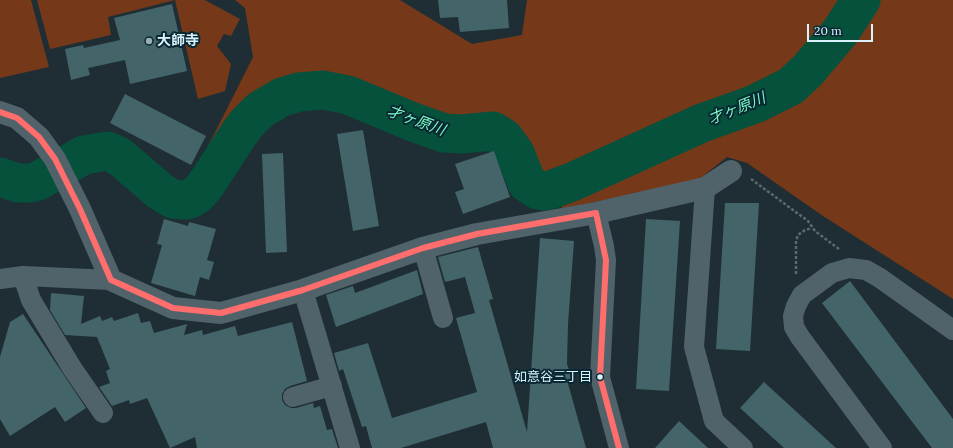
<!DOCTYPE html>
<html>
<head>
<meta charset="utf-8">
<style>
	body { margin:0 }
	#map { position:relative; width:953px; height:448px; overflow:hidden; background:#1e2e34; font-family:Lora,serif }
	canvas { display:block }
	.scale { position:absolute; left:807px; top:24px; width:66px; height:18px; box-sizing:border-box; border:2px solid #d9f2fc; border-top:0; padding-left:5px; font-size:12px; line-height:14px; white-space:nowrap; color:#d9f2fc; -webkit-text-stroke:3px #0a2832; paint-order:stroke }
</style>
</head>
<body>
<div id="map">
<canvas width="953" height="448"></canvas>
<div class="scale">20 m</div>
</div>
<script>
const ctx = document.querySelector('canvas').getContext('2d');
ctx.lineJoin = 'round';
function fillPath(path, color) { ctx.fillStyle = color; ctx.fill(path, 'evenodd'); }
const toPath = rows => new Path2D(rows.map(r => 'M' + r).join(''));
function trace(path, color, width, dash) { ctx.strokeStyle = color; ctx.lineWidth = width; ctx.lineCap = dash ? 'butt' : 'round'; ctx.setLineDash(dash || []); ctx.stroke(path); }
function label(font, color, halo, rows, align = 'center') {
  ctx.font = font + ' Lora,"Noto Sans JP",serif'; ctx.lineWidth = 4; ctx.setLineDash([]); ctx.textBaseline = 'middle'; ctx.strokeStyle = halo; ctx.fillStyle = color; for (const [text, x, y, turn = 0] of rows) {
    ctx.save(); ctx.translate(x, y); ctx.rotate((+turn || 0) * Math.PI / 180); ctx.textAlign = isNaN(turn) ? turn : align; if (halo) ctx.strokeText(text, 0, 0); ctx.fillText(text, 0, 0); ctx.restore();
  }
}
const green = toPath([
	[0,0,31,0,49,67,0,78],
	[37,0,205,0,240,19,231,36,224,34,217,46,231,64,225,91,198,99,175,0,108,17,111,35,50,49],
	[235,0,400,0,472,44,522,35,527,0,953,0,953,299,823,216,747,163,727,157,698,180,562,209,561,200,552,183,537,175,530,156,503,121,450,128,334,80,294,86,249,108,197,185,190,182,253,57,245,8]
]);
const river = toPath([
	[0,177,18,183,31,183,38,181,84,155,107,151,110,152,120,157,161,192,173,199,184,200,190,199,198,194,207,183,238,135,247,123,260,110,282,97,299,92,323,90,348,95,413,122,444,133,461,134,493,131,504,138,515,153,527,183,538,190,543,191,550,190,572,182,702,123,755,104,791,86,808,70,841,31,861,0]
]);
const building = toPath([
	[438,0,507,0,509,28,460,32,458,17,440,18],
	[172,4,187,71,130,84,125,60,88,68,90,75,71,80,65,49,83,45,84,48,120,40,114,18],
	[125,94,206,136,191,165,110,123],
	[363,130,379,226,353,231,337,134],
	[494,151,510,197,463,214,455,192,464,189,455,164],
	[283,153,287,252,266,253,262,154],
	[725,203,759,203,750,351,716,349],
	[164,219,188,226,189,222,216,229,207,260,214,262,209,280,200,277,195,296,151,283,162,245,157,244],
	[646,219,680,221,669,391,636,389],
	[540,238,574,241,568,324,567,364,572,379,567,380,586,448,493,448,486,422,401,448,372,448,366,426,362,427,343,369,339,371,334,353,368,343,392,418,477,392,456,318,475,313,465,277,445,282,438,257,478,247,493,299,489,300,527,432],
	[417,270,423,294,336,327,326,295,353,286,355,293],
	[850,281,953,419,953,448,932,448,822,303],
	[51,293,84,296,81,324,100,316,102,321,112,317,114,321,138,313,141,323,150,321,154,333,187,324,184,335,202,330,203,335,235,326,238,336,292,322,307,381,290,386,285,389,282,394,282,400,285,405,291,408,296,408,313,403,314,408,320,406,327,430,332,429,338,448,197,448,195,437,170,448,147,398,130,404,129,400,112,406,99,387,110,383,106,371,110,369,97,337,65,335,50,310],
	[23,314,86,408,65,422,55,407,10,436,0,419,0,357,10,322],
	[764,382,836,448,784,448,740,408],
	[679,421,708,448,655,448]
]);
const path = toPath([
	[751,179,808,221,815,231,839,249],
	[796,274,796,241,798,235,805,230,812,228]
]);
const minor = toPath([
	[705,188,694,347,714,421,743,448],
	[596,213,604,246,606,260,600,377,619,448],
	[423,248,443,318],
	[23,276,31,300,72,368,103,413],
	[0,279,23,276,111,280],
	[303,290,350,448],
	[293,397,332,386],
	[882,448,800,337,794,327,793,316,796,306,802,295,832,273,849,268,866,270,880,278,953,330]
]);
const tertiary = toPath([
	[0,112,17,118,39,137,55,159,80,209,111,280,173,308,221,313,303,290,423,248,477,234,596,213,705,188,731,171]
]);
const bus1 = toPath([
	[0,112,17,118,39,137,55,159,80,209,111,280,173,308,221,313,303,290,423,248,477,234,596,213,606,260,600,377,619,448]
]);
const markers = [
	[149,41,4,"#98adb6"],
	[600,377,3.5,"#d9f2fc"]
];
const busNames = [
	["如意谷三丁目",592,377]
];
const poiNames = [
	["大師寺",157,41]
];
const waterNames = [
	["才ヶ原川",737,109,-22],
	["才ヶ原川",416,121,20]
];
fillPath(green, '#753919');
trace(river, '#05513b', 39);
fillPath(building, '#436469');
trace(path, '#5b6a70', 2.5, [3, 2]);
trace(minor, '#51636a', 20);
trace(tertiary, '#51636a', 22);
trace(bus1, '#ff6d6d', 6);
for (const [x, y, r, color] of markers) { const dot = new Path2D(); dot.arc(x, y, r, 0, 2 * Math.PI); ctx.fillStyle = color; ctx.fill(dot); trace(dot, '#0a2832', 1.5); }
label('13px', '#d9f2fc', '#0a2832', busNames, 'right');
label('bold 14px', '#d9f2fc', '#0a2832', poiNames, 'left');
label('italic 15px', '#7af9c6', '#0a2832', waterNames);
</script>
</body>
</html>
